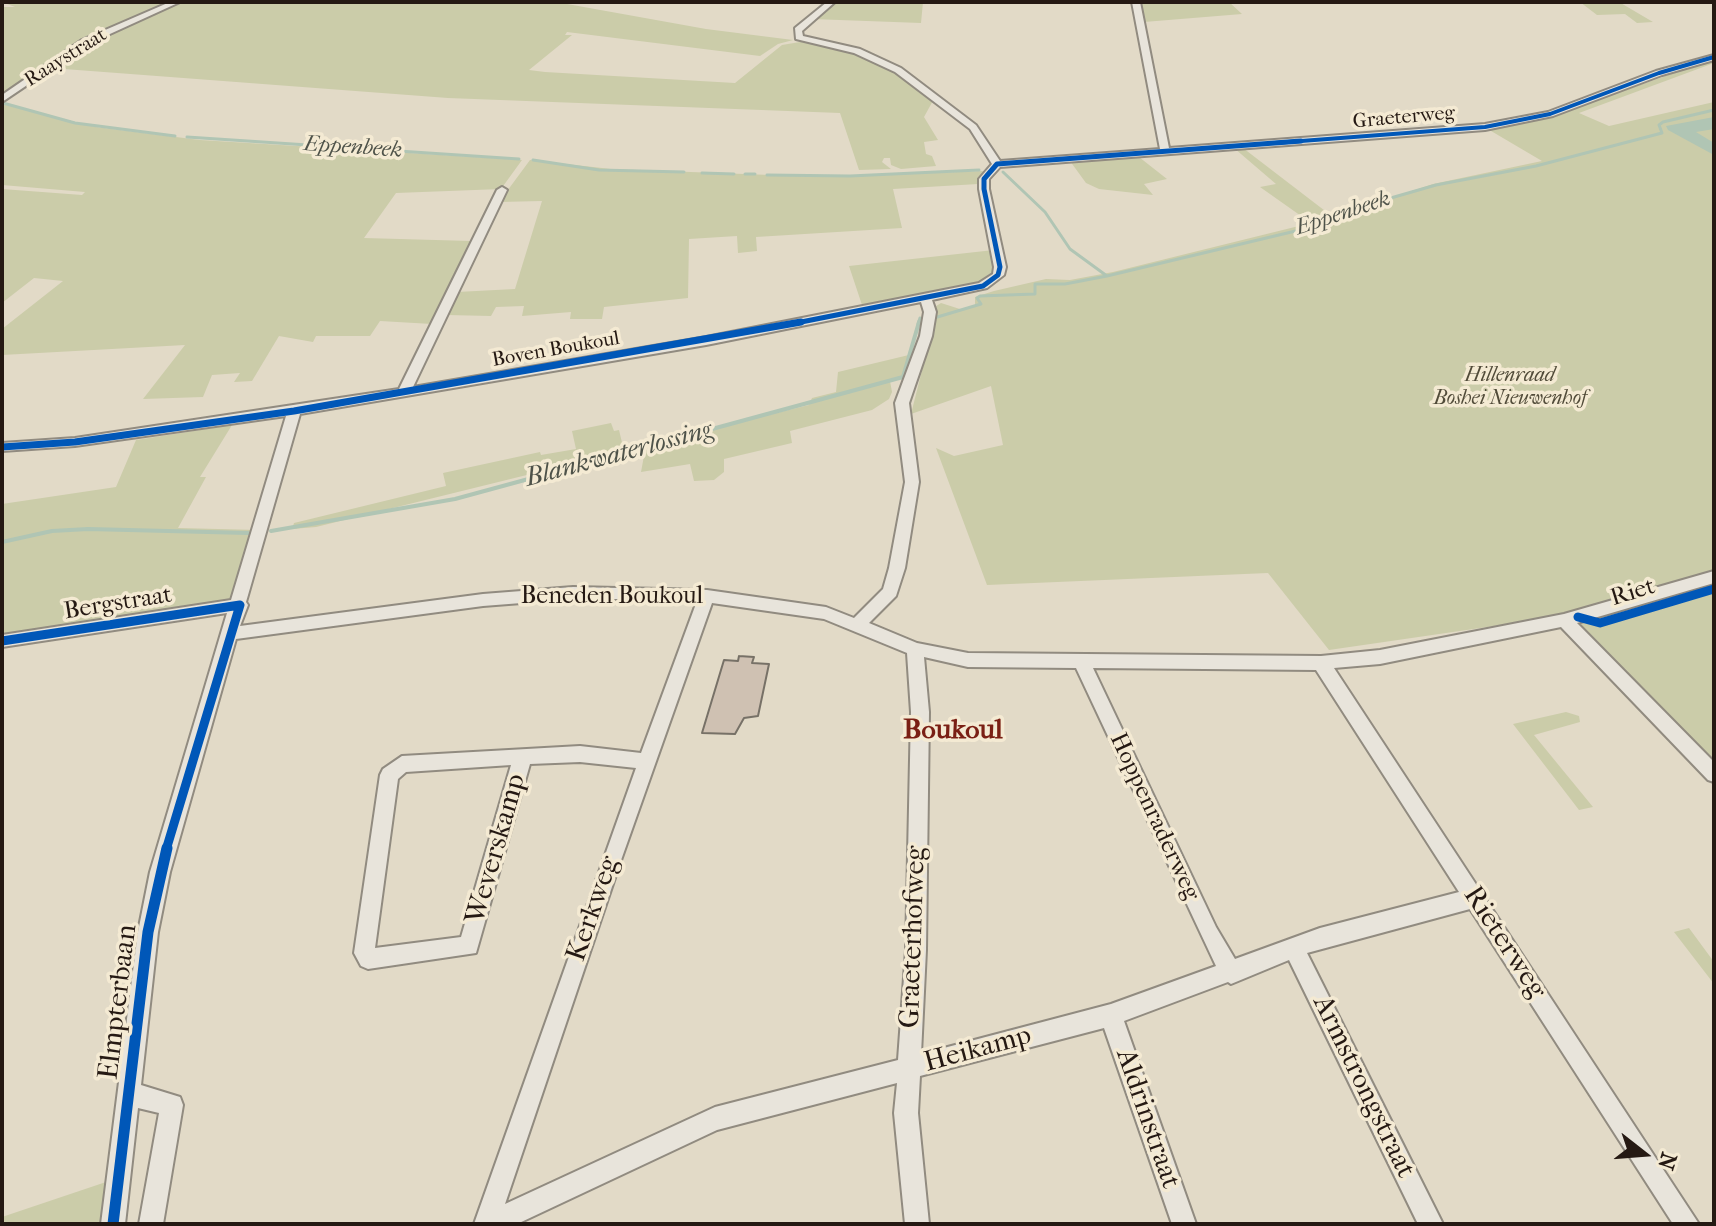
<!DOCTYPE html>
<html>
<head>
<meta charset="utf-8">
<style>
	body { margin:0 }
	#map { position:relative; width:1716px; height:1226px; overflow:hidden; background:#e2dac7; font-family:"IM FELL French Canon",serif }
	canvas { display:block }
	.frame { position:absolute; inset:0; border:4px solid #251913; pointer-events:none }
	.north { position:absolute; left:1604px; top:1114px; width:80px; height:80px; -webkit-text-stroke:6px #f4ead3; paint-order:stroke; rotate:107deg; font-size:22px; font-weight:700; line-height:32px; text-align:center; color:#251913 }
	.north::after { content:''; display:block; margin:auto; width:28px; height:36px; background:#251913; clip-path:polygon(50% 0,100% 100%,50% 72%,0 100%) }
</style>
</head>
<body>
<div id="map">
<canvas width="1716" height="1226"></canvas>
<div class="frame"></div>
<div class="north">N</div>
</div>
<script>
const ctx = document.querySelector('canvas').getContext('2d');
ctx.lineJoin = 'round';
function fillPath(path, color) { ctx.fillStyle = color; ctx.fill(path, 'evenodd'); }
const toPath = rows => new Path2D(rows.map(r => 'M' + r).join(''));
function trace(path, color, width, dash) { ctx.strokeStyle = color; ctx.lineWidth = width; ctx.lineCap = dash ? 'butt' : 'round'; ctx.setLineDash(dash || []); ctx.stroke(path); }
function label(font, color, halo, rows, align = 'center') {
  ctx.font = font + ' "IM FELL French Canon",serif'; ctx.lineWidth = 7; ctx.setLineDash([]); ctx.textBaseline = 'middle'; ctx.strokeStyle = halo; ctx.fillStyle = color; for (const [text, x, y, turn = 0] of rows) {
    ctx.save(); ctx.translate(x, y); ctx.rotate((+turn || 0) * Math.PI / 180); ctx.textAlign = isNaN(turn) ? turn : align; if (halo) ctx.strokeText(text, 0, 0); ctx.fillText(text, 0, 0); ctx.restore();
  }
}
const green = toPath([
	[2,2,172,2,104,31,2,95,2,7,15,7],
	[181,2,556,2,706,29,793,40,778,44,760,56,567,32,565,35,572,35,529,70,545,72,735,83,782,45,806,41,848,50,893,69,935,97,924,117,938,140,924,142,926,154,932,156,936,166,901,169,891,165,890,158,884,158,882,162,891,169,859,170,840,113,448,98,51,68,88,43],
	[834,2,923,2,921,23,812,19],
	[1139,2,1229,2,1242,14,1144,22],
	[1580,2,1619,2,1653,22,1637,23,1625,14,1597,15],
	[1714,59,1714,63,1579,113,1609,126,1714,102,1714,767,1563,616,1329,650,1268,573,987,585,936,448,954,456,1003,445,991,386,911,414,932,331,933,308,941,303,963,310,975,306,975,297,994,291,1046,279,1070,280,1113,272,1311,223,1260,187,1276,184,1234,148,1243,148,1333,217,1433,184,1542,161,1486,128,1563,112],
	[2,104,96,127,200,140,522,160,501,189,396,193,364,238,471,241,432,324,380,321,370,336,316,336,313,342,279,336,252,381,234,382,240,373,212,375,203,397,143,399,185,345,2,355,2,329,63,281,34,278,2,303,2,189,82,195,85,192,2,185],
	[1139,157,1167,179,1144,184,1153,195,1099,189,1086,183,1070,161],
	[530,160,611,169,824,177,983,171,978,184,893,189,902,228,756,237,757,251,738,253,737,236,689,239,688,298,604,307,602,319,570,319,571,312,522,316,524,306,496,307,491,316,447,315,457,292,515,289,542,201,499,202],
	[994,250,994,273,981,284,863,308,849,266],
	[913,354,906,376,890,381,892,392,889,399,872,410,790,431,792,443,724,459,724,472,714,480,694,481,690,464,641,472,646,445,809,405,812,398,836,392,838,372],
	[611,423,614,431,619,430,624,451,316,527,292,529,294,523,446,486,443,473,540,452,541,455,576,449,572,431],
	[232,425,200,477,206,477,178,528,258,530,236,593,229,602,2,635,2,504,116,487,136,440],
	[1566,712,1579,716,1580,722,1534,735,1593,807,1579,810,1513,724],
	[1689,928,1714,962,1714,984,1674,932],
	[106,1182,101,1224,2,1224,2,1217]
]);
const water = toPath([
	[1714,117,1714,129,1696,132,1714,143,1714,155,1668,130,1666,126]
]);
const streamFar1 = toPath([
	[3,103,75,123,175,136],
	[187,137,519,159],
	[533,160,599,170,684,172],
	[1003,172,1045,212,1070,249,1107,276,1325,224,1356,208,1436,185,1536,166,1662,133,1659,125,1663,122,1714,110],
	[702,173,734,174],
	[745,174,755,174],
	[767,175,850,176,979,170],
	[934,318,981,304,977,298,980,296,1035,294,1035,284,1065,284,1107,276],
	[918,324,920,318]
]);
const stream = toPath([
	[271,531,455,499,903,377,919,322],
	[2,542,52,531,88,529,248,533]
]);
const building = toPath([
	[739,656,754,657,752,663,769,664,758,716,744,718,735,734,702,733,724,660,738,661,739,656]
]);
const minor = toPath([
	[170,2,180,2,88,44,2,102,2,95,82,40,170,2],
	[827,2,835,2,802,31,803,36,860,49,901,68,976,125,1000,161,1160,149,1132,2,1140,2,1169,148,1485,124,1548,112,1656,71,1714,55,1714,60,1662,75,1553,116,1485,130,1000,167,989,179,989,189,1006,267,1004,275,987,288,932,300,936,312,932,336,909,403,919,482,905,568,896,596,869,623,917,643,968,653,1321,656,1380,650,1564,614,1714,571,1714,583,1577,623,1714,762,1714,782,1708,780,1561,627,1380,664,1334,668,1699,1224,1673,1224,1470,909,1307,953,1443,1224,1418,1224,1289,960,1231,984,1228,982,1124,1021,1196,1224,1172,1224,1104,1028,920,1076,918,1113,929,1224,905,1224,894,1113,897,1083,717,1130,517,1224,474,1224,636,768,580,762,530,764,476,953,368,969,361,966,354,953,380,775,383,769,402,756,580,746,641,753,697,601,644,599,573,599,483,606,236,639,170,872,158,932,141,1085,180,1097,183,1105,163,1224,139,1224,159,1113,138,1108,125,1224,101,1224,138,932,150,872,227,613,2,647,2,635,231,600,286,416,75,446,2,451,2,443,75,438,399,389,497,190,502,187,507,190,413,387,706,337,979,283,993,274,994,267,979,189,979,179,992,164,970,129,895,72,854,53,796,39,795,28,827,2],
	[921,302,924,312,920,336,895,403,905,482,889,568,883,589,854,618,826,607,707,590,573,587,483,594,240,626,248,605,246,602,300,414,706,345,921,302],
	[712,603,824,619,907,653,911,712,906,950,898,1060,715,1107,505,1204,620,863,712,603],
	[924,657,968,667,1076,668,1216,966,1111,1004,921,1054,926,950,929,712,924,657],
	[1093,668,1316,670,1459,892,1320,928,1235,959,1216,927,1093,668],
	[511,765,461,937,375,948,398,779,406,772,511,765]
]);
const cyclewayFar4 = toPath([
	[1275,143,1485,127,1550,114,1659,73,1714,57]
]);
const cyclewayFar3 = toPath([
	[791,324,983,286,998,275,1000,267,984,189,984,179,997,164,1301,141]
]);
const cyclewayFar2 = toPath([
	[2,447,75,442,294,411,801,322]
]);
const cyclewayFar1 = toPath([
	[1578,617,1600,623,1714,589],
	[2,641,240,605,166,850]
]);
const cycleway = toPath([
	[113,1224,148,932,167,848]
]);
const farStreetnames = [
	["Raaystraat",66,58,-32],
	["Graeterweg",1404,118,-5],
	["Boven Boukoul",556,350,-10]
];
const farParknames = [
	["Hillenraad",1510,376],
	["Boshei Nieuwenhof",1510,399]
];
const farWaternames = [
	["Eppenbeek",353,148,4],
	["Eppenbeek",1343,214,-18]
];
const streetNames = [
	["Riet",1633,593,-17],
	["Beneden Boukoul",612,597],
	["Bergstraat",118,604,-9],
	["Hoppenraderweg",1154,817,65]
];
const waterNames = [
	["Blankwaterlossing",619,455,-15]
];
const quarterNames = [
	["Boukoul",953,731]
];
const nearStreetnames = [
	["Weverskamp",497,849,-74],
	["Kerkweg",594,909,-71],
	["Graeterhofweg",914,937,-88],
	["Rieterweg",1504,943,57],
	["Elmpterbaan",119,1002,-83],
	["Heikamp",978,1050,-15],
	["Armstrongstraat",1363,1087,64],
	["Aldrinstraat",1147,1119,71]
];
fillPath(green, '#cbcca9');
fillPath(water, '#b0c5b4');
trace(streamFar1, '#b0c5b4', 3);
trace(stream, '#b0c5b4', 4);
fillPath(building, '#cfc1b2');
trace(building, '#777167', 2);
trace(minor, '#918b80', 4);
fillPath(minor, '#e8e4db');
trace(cyclewayFar4, '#0057b8', 4);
trace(cyclewayFar3, '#0057b8', 5);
trace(cyclewayFar2, '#0057b8', 7);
trace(cyclewayFar1, '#0057b8', 9);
trace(cycleway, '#0057b8', 11);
label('20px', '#251913', '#f4ead3', farStreetnames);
label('italic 20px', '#514b39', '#f4ead3', farParknames);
label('italic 22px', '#4e5249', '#f4ead3', farWaternames);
label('24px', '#251913', '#f4ead3', streetNames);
label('italic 26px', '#4e5249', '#f4ead3', waterNames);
label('bold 28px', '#7a1f14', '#f4ead3', quarterNames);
label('28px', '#251913', '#f4ead3', nearStreetnames);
</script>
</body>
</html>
